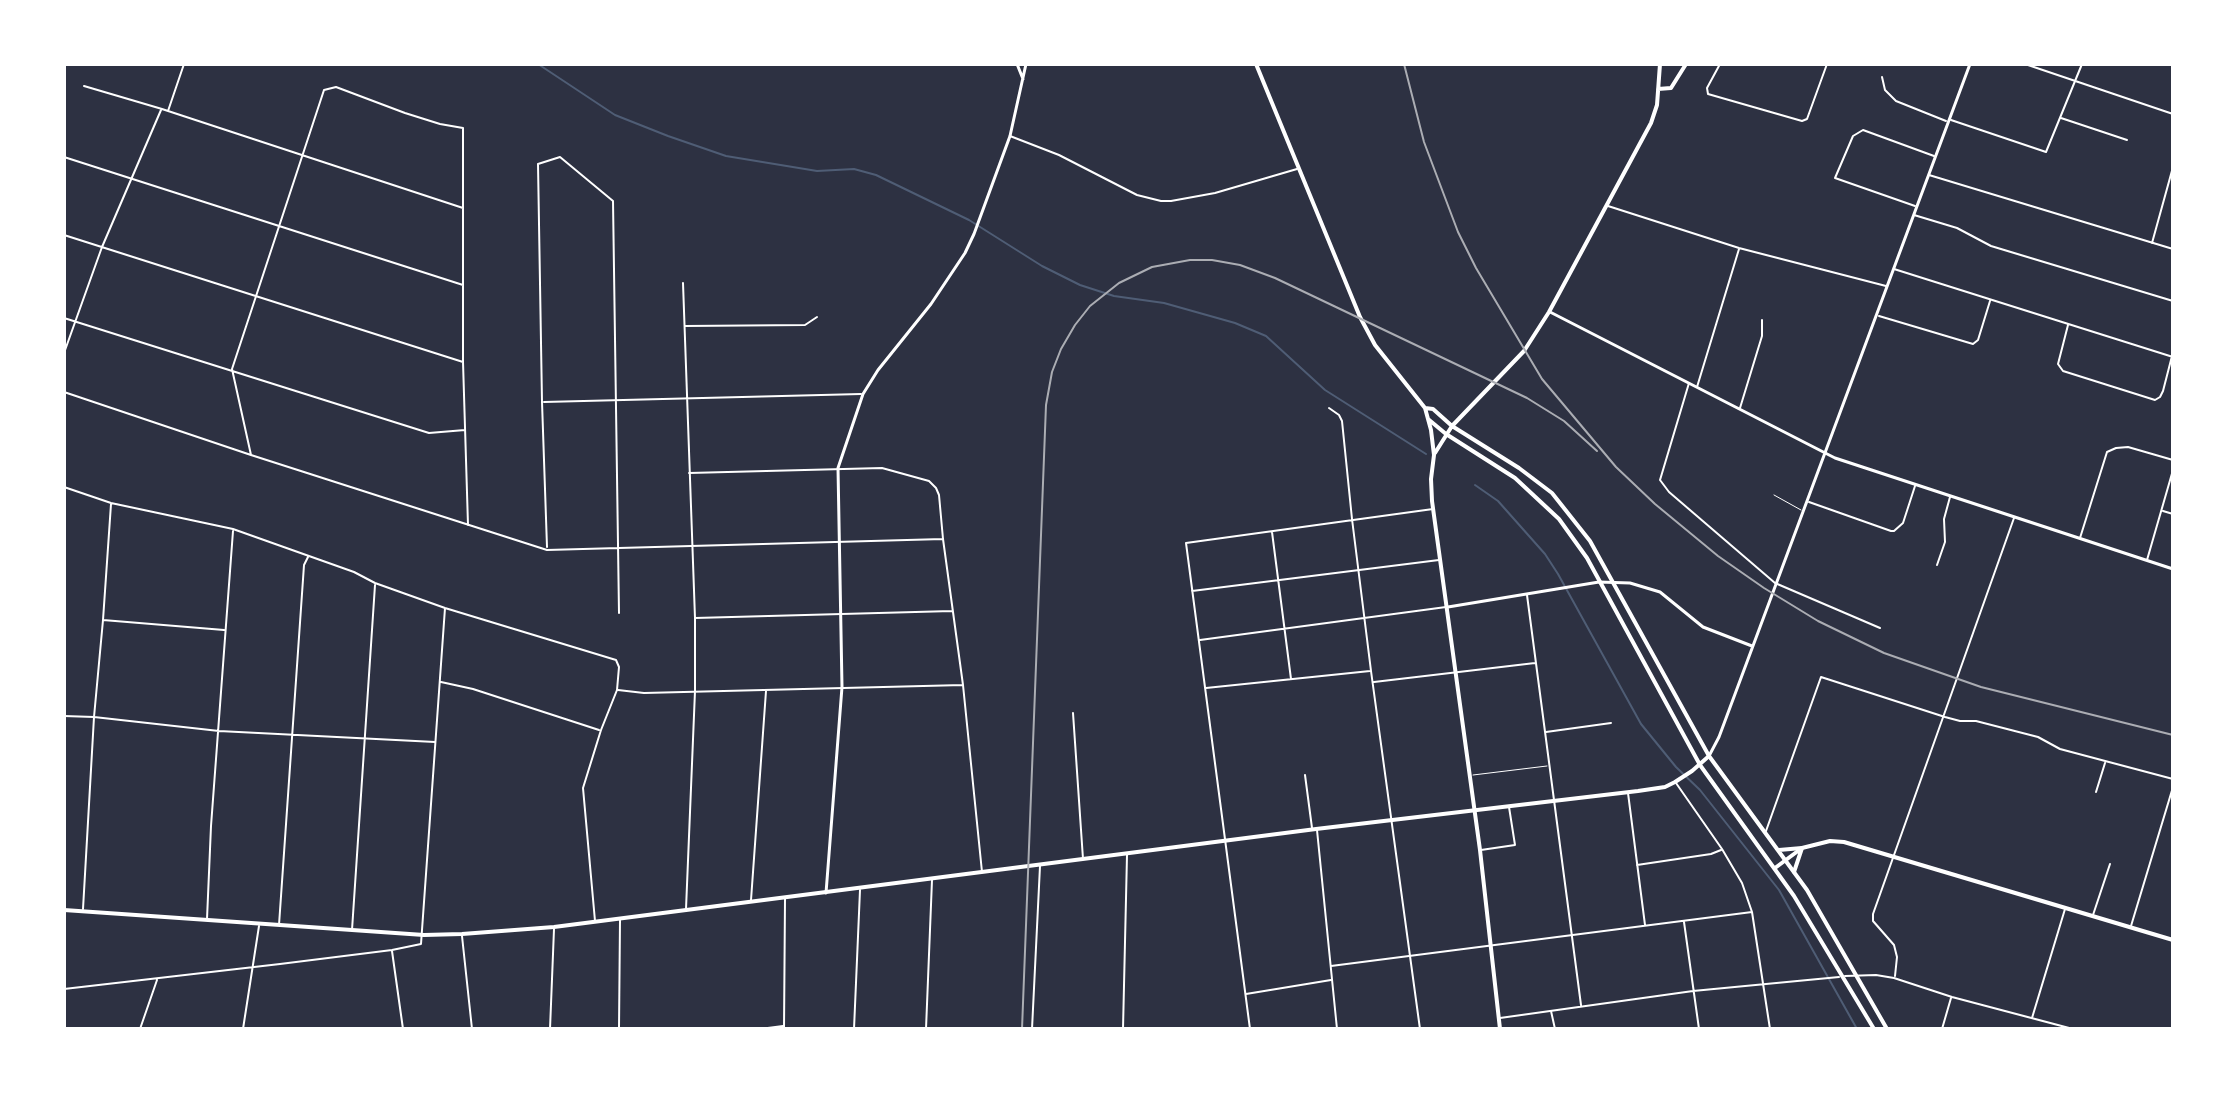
<!DOCTYPE html>
<html>
<head>
<meta charset="utf-8">
<style>
	body { margin:0 }
	#map { position:relative; width:2237px; height:1093px; overflow:hidden; background:#2d3142; font-family:Mulish,sans-serif }
	canvas { display:block }
	.frame { position:absolute; inset:0; border:66px solid #fff; pointer-events:none }
</style>
</head>
<body>
<div id="map">
<canvas width="2237" height="1093"></canvas>
<div class="frame"></div>
</div>
<script>
const ctx = document.querySelector('canvas').getContext('2d');
ctx.lineJoin = 'round';
const toPath = rows => new Path2D(rows.map(r => 'M' + r).join(''));
function trace(path, color, width, dash) { ctx.strokeStyle = color; ctx.lineWidth = width; ctx.lineCap = dash ? 'butt' : 'round'; ctx.setLineDash(dash || []); ctx.stroke(path); }
const stream = toPath([
	[538,64,615,115,668,136,726,156,817,171,854,169,876,175,969,220,1042,266,1080,285,1114,296,1164,303,1235,323,1266,336,1325,390,1426,454],
	[1475,485,1498,501,1545,554,1558,574,1641,724,1676,767,1700,790,1779,890,1857,1029]
]);
const service = toPath([
	[1774,495,1801,510],
	[1473,775,1547,766]
]);
const minor = toPath([
	[1581,64,1582,64],
	[1720,64,1707,88,1708,94,1802,121,1807,119,1827,64],
	[2025,64,2173,114],
	[1882,77,1885,90,1896,101,1946,121],
	[84,86,162,109,463,208],
	[168,111,184,64],
	[2061,118,2127,140],
	[1951,120,2046,152,2082,64],
	[1010,136,1059,155,1137,195,1161,201,1171,201,1215,193,1297,169],
	[64,157,463,285],
	[1929,175,2173,249],
	[1608,206,1739,248,1886,286],
	[1915,206,1835,178,1853,136,1863,130,1934,156],
	[1914,215,1957,228,1991,246,2173,301],
	[64,235,463,362],
	[2152,243,2173,167],
	[1894,269,2173,357],
	[683,283,695,618,695,691,686,909],
	[1879,316,1973,344,1978,340,1990,301],
	[64,318,429,433,465,430],
	[2068,325,2058,364,2063,371,2155,400,2160,397,2163,391,2172,356],
	[685,326,805,325,817,317],
	[64,353,102,247,161,110],
	[1689,383,1660,480,1669,492,1775,583,1880,628],
	[1697,387,1739,249],
	[64,392,251,455,547,550,943,539],
	[544,402,861,394],
	[1329,408,1339,415,1342,421,1352,519,1371,671,1420,1029],
	[1740,408,1762,336,1762,320],
	[251,455,232,369,324,90,336,87,405,113,440,124,463,128,463,362,468,525],
	[689,473,882,468,929,481,936,488,939,495,943,539,963,685,982,872],
	[64,487,111,503,233,529,354,572,375,583,445,608,616,660,619,667,617,690,601,730,583,788,595,921],
	[1809,502,1891,531,1894,531,1903,523,1915,486],
	[2163,511,2173,514],
	[1272,532,1291,679],
	[2080,538,2107,452,2116,448,2128,447,2173,460],
	[547,547,542,402,538,164,560,157,613,201,619,613],
	[2147,560,2173,470],
	[1937,565,1945,542,1944,519,1950,497],
	[1192,591,1439,560],
	[1527,595,1581,1005],
	[695,618,952,611],
	[103,620,224,630],
	[1200,640,1446,607],
	[441,682,473,689,599,730],
	[1374,682,1535,663],
	[1206,688,1370,671],
	[618,690,644,693,963,685],
	[1073,713,1083,859],
	[64,716,94,717,219,731,435,742],
	[1546,732,1611,723],
	[1305,775,1312,828],
	[1676,783,1722,849,1742,883,1752,912,1770,1029],
	[2096,792,2105,763],
	[1628,793,1645,925],
	[1317,830,1337,1029],
	[1766,831,1821,677,1945,717,1960,721,1976,721,2038,737,2060,749,2173,779],
	[1481,850,1515,845,1509,807],
	[1637,865,1711,854,1721,850],
	[751,900,766,691],
	[83,909,94,717,103,620,111,504],
	[2093,915,2110,864],
	[207,919,211,826,233,531],
	[1684,922,1699,1029],
	[279,925,304,565,308,557],
	[2131,926,2173,787],
	[352,930,375,585],
	[462,936,472,1029],
	[392,951,403,1029],
	[1331,966,1752,912],
	[1845,976,1876,975,1894,978,1952,997,2073,1029],
	[1895,976,1897,957,1894,945,1873,921,1873,914,2014,518],
	[64,989,280,964,392,950,421,944,445,608],
	[1246,994,1331,980],
	[1551,1011,1555,1029],
	[1500,1018,1693,991,1839,977],
	[2032,1018,2065,909],
	[140,1029,157,980],
	[243,1029,259,926],
	[550,1029,554,929],
	[619,1029,620,920],
	[760,1029,783,1026],
	[784,1029,785,899],
	[854,1029,860,890],
	[926,1029,932,880],
	[1032,1029,1040,866],
	[1123,1029,1127,855],
	[1250,1029,1186,543,1433,509],
	[1942,1029,1951,998]
]);
const tertiary = toPath([
	[1017,64,1023,79],
	[1550,312,1835,458,2173,569],
	[1448,607,1599,582,1630,583,1660,592,1703,627,1752,646],
	[1709,756,1719,737,1970,64],
	[826,893,842,687,838,468,863,394,878,370,931,304,965,253,974,234,1010,136,1026,64]
]);
const secondary = toPath([
	[1775,868,1802,848,1830,841,1844,842,2173,940],
	[1794,872,1802,848],
	[64,910,424,935,462,934,554,927,1316,829,1638,791,1665,787,1675,782,1692,771,1709,756]
]);
const primary = toPath([
	[1256,64,1360,317,1375,345,1425,408,1431,430,1434,455,1431,479,1432,501,1480,850,1500,1029],
	[1658,89,1671,88,1686,64],
	[1425,408,1433,409,1452,426,1519,468,1552,493,1590,541,1709,756,1807,890,1887,1029],
	[1428,419,1446,434,1515,478,1559,519,1587,558,1700,765,1794,896,1874,1029],
	[1435,453,1452,426,1524,351,1549,312,1651,123,1657,105,1660,64],
	[1779,850,1802,848]
]);
const rail = toPath([
	[1404,64,1424,142,1458,232,1476,268,1542,379,1616,467,1655,504,1718,556,1764,588,1818,621,1884,653,1981,687,2173,735],
	[1022,1029,1046,405,1052,372,1061,349,1075,325,1090,306,1119,283,1152,267,1190,260,1212,260,1240,265,1275,278,1527,398,1564,421,1597,451]
]);
trace(stream, '#4f5d75', 2);
trace(service, '#fff', 1);
trace(minor, '#fff', 2);
trace(tertiary, '#fff', 3);
trace(secondary, '#fff', 4);
trace(primary, '#fff', 4);
trace(rail, '#abadb3', 2);
</script>
</body>
</html>
